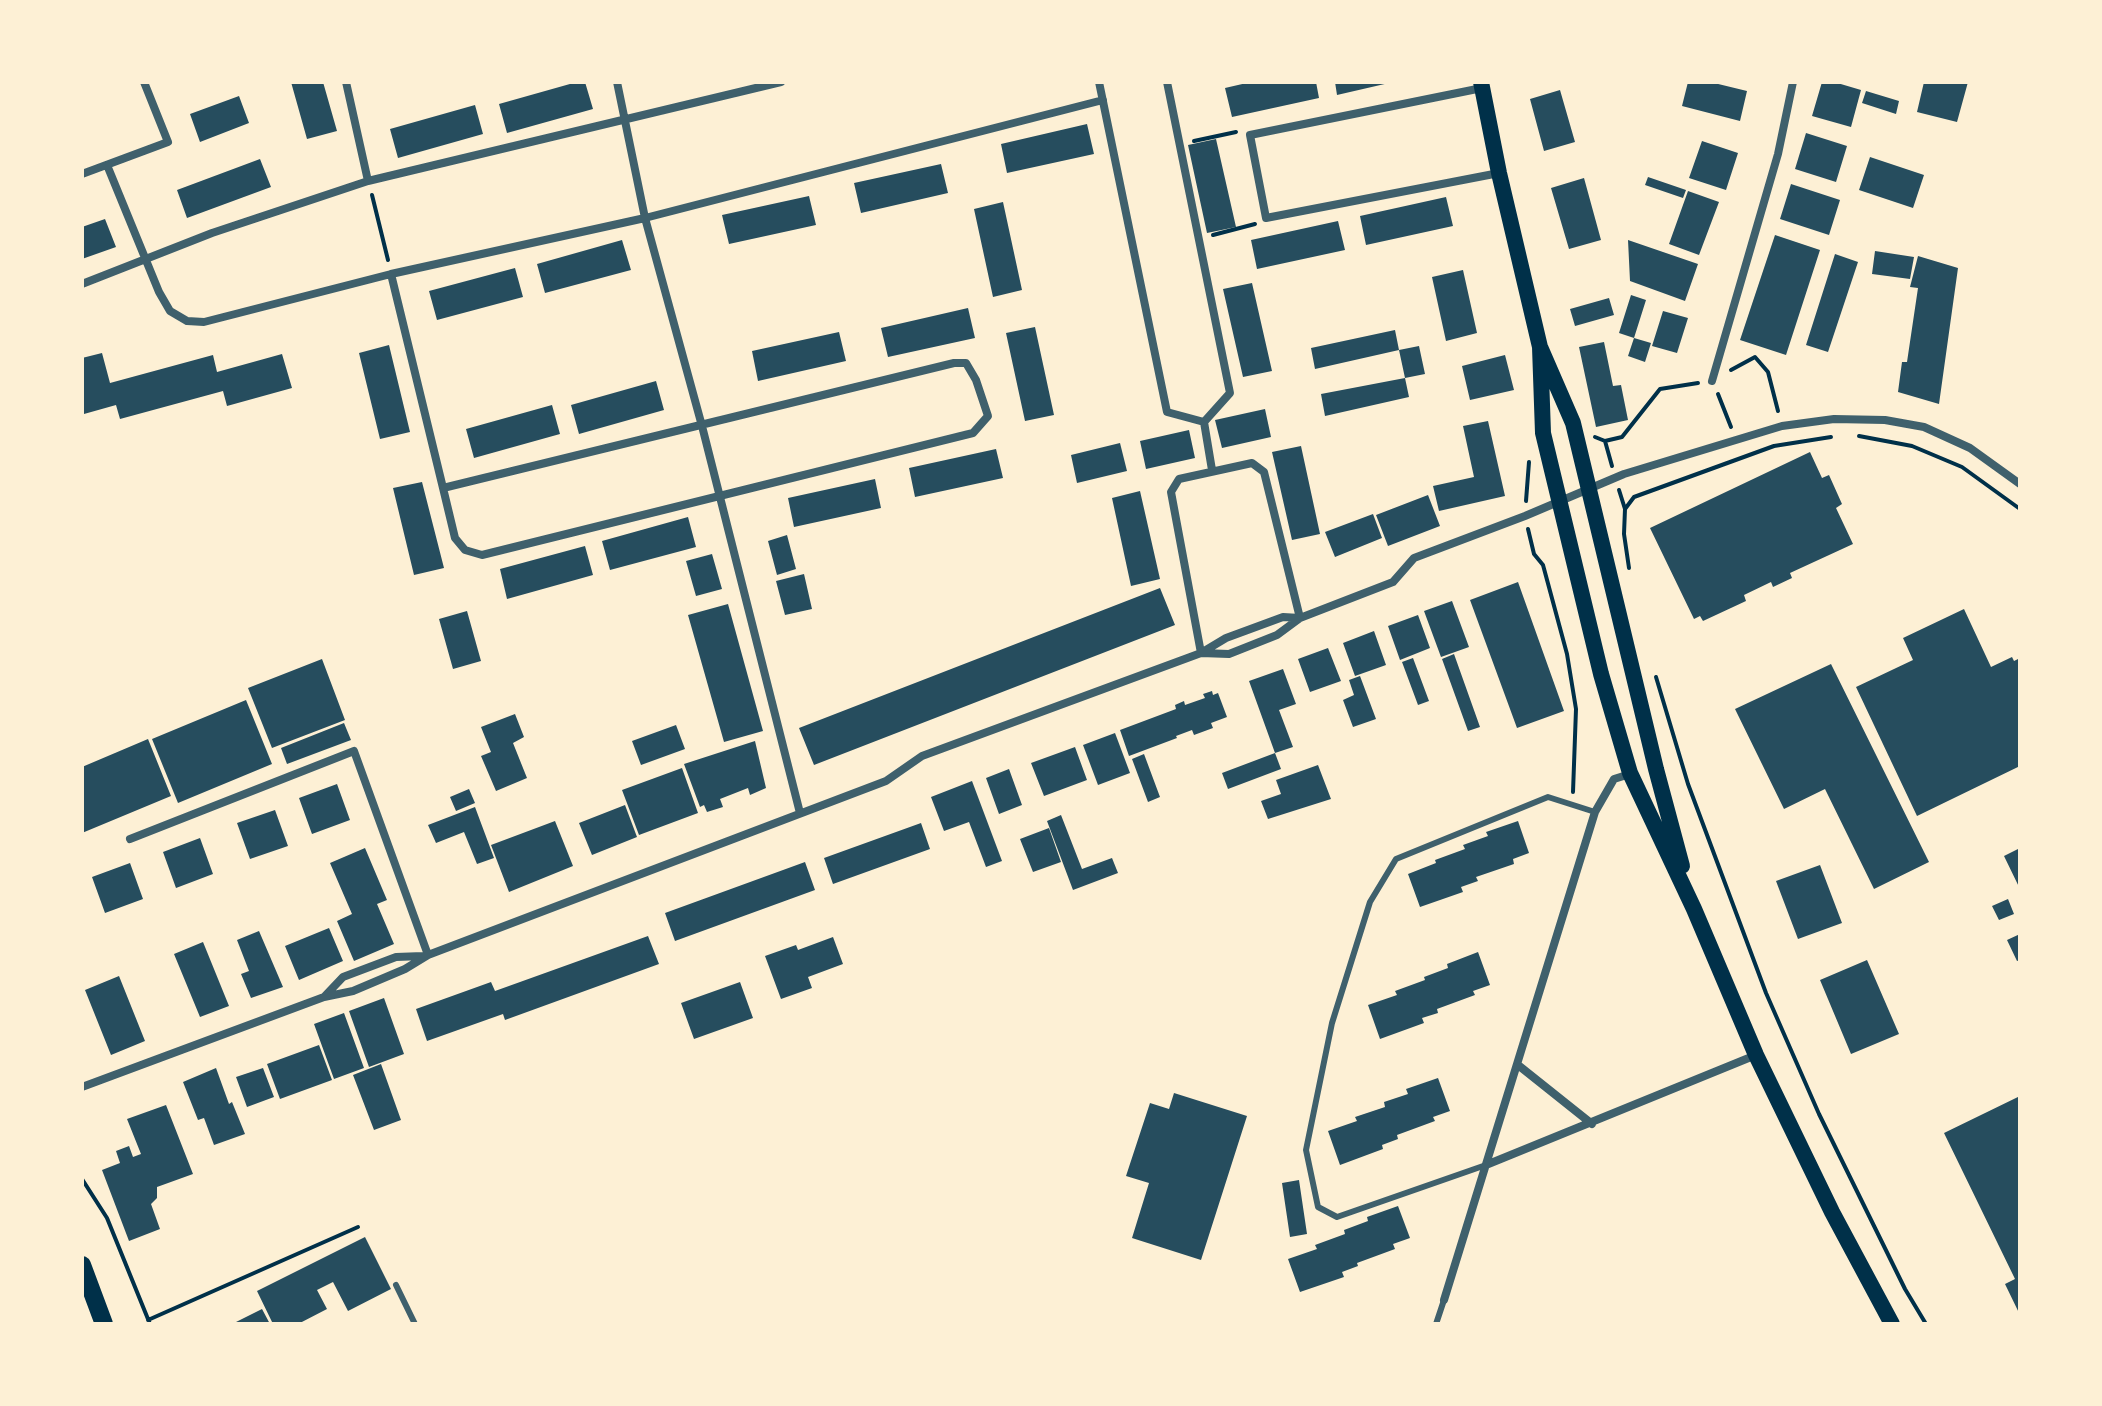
<!DOCTYPE html>
<html>
<head>
<meta charset="utf-8">
<style>
	body { margin:0 }
	#map { position:relative; width:2102px; height:1406px; overflow:hidden; background:#fdf0d5; font-family:Poppins,sans-serif }
	canvas { display:block }
	.frame { position:absolute; inset:0; border:84px solid #fdf0d5; pointer-events:none }
</style>
</head>
<body>
<div id="map">
<canvas width="2102" height="1406"></canvas>
<div class="frame"></div>
</div>
<script>
const ctx = document.querySelector('canvas').getContext('2d');
ctx.lineJoin = 'round';
function fillPath(path, color) { ctx.fillStyle = color; ctx.fill(path, 'evenodd'); }
const toPath = rows => new Path2D(rows.map(r => 'M' + r).join(''));
function trace(path, color, width, dash) { ctx.strokeStyle = color; ctx.lineWidth = width; ctx.lineCap = dash ? 'butt' : 'round'; ctx.setLineDash(dash || []); ctx.stroke(path); }
const building = toPath([
	[291,82,323,82,337,131,307,139],
	[577,82,585,82,593,109,507,133,499,104],
	[1251,82,1316,82,1319,98,1232,117,1225,88],
	[1335,82,1389,82,1389,83,1337,95],
	[1688,82,1710,82,1747,91,1740,121,1682,106],
	[1822,82,1834,82,1861,90,1851,127,1812,116],
	[1924,82,1968,82,1957,122,1917,112],
	[1560,90,1575,142,1544,151,1530,99],
	[1866,91,1899,101,1896,114,1862,103],
	[239,96,249,123,200,142,190,114],
	[475,105,483,134,398,158,390,129],
	[1087,124,1094,154,1007,173,1001,144],
	[1806,133,1847,146,1836,182,1795,169],
	[1216,139,1236,227,1207,233,1188,145],
	[1702,141,1738,153,1726,190,1689,178],
	[1870,157,1924,175,1913,208,1859,190],
	[260,159,271,187,187,218,177,190],
	[941,164,948,193,861,213,854,183],
	[1648,177,1686,190,1683,198,1645,185],
	[1584,178,1601,240,1569,249,1551,188],
	[1791,184,1840,200,1829,235,1780,219],
	[1688,191,1719,202,1699,255,1669,244],
	[809,196,816,225,729,244,722,215],
	[1446,197,1453,226,1366,245,1360,216],
	[1003,202,1022,290,993,297,974,209],
	[105,219,116,247,82,259,82,227],
	[1338,221,1345,250,1257,269,1251,240],
	[1775,235,1820,250,1786,355,1740,340],
	[622,240,631,270,545,293,537,264],
	[1628,240,1698,264,1685,301,1630,281],
	[1875,251,1914,257,1910,279,1872,274],
	[1835,254,1858,262,1828,352,1806,345],
	[1918,256,1958,268,1939,404,1898,392,1902,362,1907,362,1918,288,1910,287],
	[515,268,523,297,437,320,429,291],
	[1463,270,1477,333,1446,341,1432,277],
	[1252,283,1272,371,1243,377,1223,289],
	[1631,295,1646,300,1634,338,1651,343,1645,362,1628,356,1634,338,1619,333],
	[1609,298,1614,315,1575,326,1570,309],
	[968,308,975,338,888,357,881,328],
	[1663,311,1688,318,1677,353,1652,346],
	[1035,327,1054,415,1025,421,1006,333],
	[1395,330,1399,350,1315,369,1311,348],
	[839,332,846,361,758,381,752,351],
	[1604,342,1613,386,1621,385,1628,420,1596,427,1579,347],
	[389,345,410,432,380,439,359,353],
	[1419,346,1425,374,1405,378,1399,350],
	[102,353,110,383,213,355,217,372,282,354,292,388,227,406,223,391,120,419,116,405,84,414,82,358],
	[1505,355,1514,390,1470,400,1462,366],
	[1405,378,1409,397,1325,416,1321,394],
	[656,381,664,410,579,434,571,405],
	[552,405,560,434,474,458,466,429],
	[1265,409,1271,437,1222,448,1215,420],
	[1488,421,1505,496,1439,511,1433,486,1474,477,1463,426],
	[1189,430,1195,458,1146,469,1140,441],
	[1120,443,1127,471,1077,483,1071,455],
	[1301,446,1320,534,1292,540,1272,452],
	[996,449,1003,478,915,497,909,468],
	[1810,452,1822,478,1829,475,1842,504,1836,508,1853,544,1790,573,1792,578,1773,587,1771,582,1744,595,1746,601,1703,621,1700,616,1694,619,1650,528],
	[875,479,881,508,794,527,788,498],
	[422,482,444,568,414,575,393,488],
	[1140,491,1160,579,1131,586,1112,498],
	[1428,495,1440,526,1388,546,1376,515],
	[1373,514,1382,538,1335,557,1325,532],
	[688,517,696,547,610,570,602,541],
	[787,535,796,569,777,575,768,541],
	[585,546,593,575,507,599,500,569],
	[712,554,722,589,696,596,686,561],
	[804,574,812,609,785,615,776,581],
	[1518,582,1564,711,1517,728,1470,600],
	[1160,588,1175,625,814,765,799,728],
	[1452,601,1469,647,1441,657,1424,611],
	[728,604,763,731,724,742,688,615],
	[1964,609,1991,667,2012,657,2014,661,2020,658,2020,766,1917,816,1856,687,1913,660,1903,638],
	[467,611,481,661,453,669,439,619],
	[1418,615,1430,648,1400,660,1388,626],
	[1374,631,1386,665,1355,676,1343,643],
	[1328,648,1341,681,1310,692,1298,659],
	[1454,654,1480,727,1468,731,1442,659],
	[1413,658,1429,701,1418,705,1402,662],
	[322,659,345,720,272,748,248,688],
	[1831,664,1929,862,1874,889,1825,789,1784,809,1735,709],
	[1283,669,1296,704,1279,710,1293,747,1275,753,1249,681],
	[1360,676,1376,719,1353,727,1343,700,1354,695,1349,680],
	[1212,691,1213,695,1218,693,1227,717,1211,723,1213,728,1194,735,1192,730,1176,736,1177,738,1129,756,1120,730,1176,709,1175,705,1184,701,1185,705,1205,698,1203,694],
	[246,700,272,764,178,803,152,739],
	[515,714,524,737,513,743,527,778,496,791,481,756,491,752,481,727],
	[344,723,351,740,287,764,281,748],
	[676,725,685,749,641,765,632,741],
	[1115,733,1130,773,1098,785,1083,745],
	[148,739,171,796,82,833,82,767],
	[755,741,766,788,750,795,748,788,720,799,723,807,707,812,704,805,700,807,684,764],
	[1075,747,1087,780,1044,796,1031,763],
	[1275,753,1281,769,1228,789,1222,773],
	[1144,754,1160,797,1148,802,1132,759],
	[1318,765,1331,799,1268,819,1261,801,1281,794,1276,780],
	[682,768,698,813,639,835,622,790],
	[1009,769,1022,805,999,814,986,778],
	[972,781,1002,861,986,867,969,822,944,831,931,797],
	[337,784,350,820,312,834,299,798],
	[469,789,475,803,456,811,450,797],
	[625,805,637,837,592,855,579,823],
	[475,807,494,858,477,864,464,832,436,843,428,825],
	[275,810,288,846,250,859,237,823],
	[1061,815,1082,869,1112,858,1118,873,1073,890,1047,821],
	[555,821,573,866,509,892,491,845],
	[1518,821,1529,853,1513,859,1514,864,1476,877,1478,881,1461,887,1463,892,1420,907,1408,874,1436,863,1435,860,1465,849,1463,845,1488,836,1486,832],
	[921,823,930,849,833,884,824,858],
	[1049,828,1061,862,1033,872,1020,839],
	[200,838,213,874,176,888,163,852],
	[365,848,387,900,377,904,394,944,354,961,337,921,352,914,330,863],
	[2020,848,2020,889,2004,856],
	[805,862,815,890,675,941,665,913],
	[130,863,143,899,105,913,92,877],
	[1820,865,1842,923,1798,939,1776,881],
	[2008,899,2014,914,1999,920,1992,906],
	[329,928,343,961,299,980,285,946],
	[259,931,283,987,251,998,241,974,249,971,237,940],
	[2020,934,2020,960,2017,961,2007,940],
	[648,936,659,964,505,1020,503,1014,427,1041,416,1009,491,982,495,991],
	[833,937,843,964,808,977,812,988,781,999,765,956,796,945,798,950],
	[203,942,229,1006,200,1017,174,954],
	[1478,952,1490,985,1473,991,1475,995,1437,1009,1438,1013,1422,1018,1424,1023,1380,1039,1368,1005,1397,995,1395,991,1425,980,1424,977,1448,968,1447,964],
	[1867,960,1899,1034,1851,1054,1820,980],
	[119,976,145,1041,111,1055,85,990],
	[740,982,753,1018,694,1039,681,1003],
	[384,998,404,1054,369,1067,349,1011],
	[344,1013,364,1068,334,1079,314,1024],
	[319,1045,332,1080,280,1099,267,1064],
	[381,1064,401,1120,374,1130,353,1075],
	[216,1068,229,1104,232,1102,245,1134,214,1145,204,1118,198,1120,183,1082],
	[263,1068,274,1097,247,1107,236,1077],
	[1438,1078,1450,1111,1433,1117,1435,1121,1397,1135,1398,1139,1382,1145,1383,1149,1340,1165,1328,1131,1357,1121,1355,1117,1385,1107,1384,1102,1408,1094,1406,1089],
	[1174,1093,1247,1116,1201,1260,1132,1238,1149,1183,1126,1176,1150,1103,1169,1109],
	[2020,1096,2020,1315,2005,1284,2015,1279,1944,1133],
	[166,1105,193,1174,157,1187,157,1198,151,1204,160,1229,129,1241,102,1170,120,1163,116,1151,129,1146,133,1157,141,1154,127,1119],
	[1299,1180,1307,1234,1290,1237,1282,1183],
	[1398,1206,1410,1238,1393,1244,1395,1249,1357,1263,1358,1266,1342,1272,1344,1277,1300,1292,1288,1259,1317,1249,1315,1245,1345,1234,1344,1230,1368,1221,1367,1217],
	[365,1237,391,1289,348,1311,333,1282,317,1290,327,1309,298,1324,273,1324,257,1291],
	[262,1309,270,1324,232,1324]
]);
const path = toPath([
	[1194,141,1236,132],
	[372,195,388,260],
	[1213,235,1255,224],
	[1731,370,1755,357,1768,372,1778,411],
	[1718,394,1731,427],
	[1859,436,1912,446,1962,467,2020,509],
	[1595,437,1605,441,1622,437,1660,389,1698,383],
	[1605,441,1612,466],
	[1619,490,1625,509,1624,534,1629,568],
	[1526,501,1529,462],
	[1625,509,1634,497,1774,446,1831,437],
	[1528,529,1534,554,1543,565,1567,654,1576,709,1573,792],
	[1656,677,1688,784,1766,993,1819,1114,1905,1289,1926,1324],
	[82,1179,107,1218,150,1324],
	[148,1320,358,1227]
]);
const service = toPath([
	[1486,1165,1337,1217,1318,1207,1306,1150,1332,1023,1370,902,1396,859,1548,797,1595,812],
	[396,1285,415,1324],
	[1436,1324,1444,1300]
]);
const minor = toPath([
	[346,82,368,181],
	[617,82,645,218,702,426,800,813],
	[1099,82,1167,412,1204,422,1230,393,1167,82],
	[1482,88,1250,135,1266,218,1499,173],
	[107,165,159,292,170,311,187,321,204,322,391,274,645,218,1103,100],
	[82,174,168,142,144,82],
	[391,274,443,488,455,538,465,550,482,555,973,433,988,416,976,380,966,363,954,363,443,488],
	[82,284,212,233,368,181,781,82],
	[1712,381,1778,154,1793,82],
	[1204,422,1212,470],
	[1201,653,1229,654,1277,635,1300,618,1393,582,1414,558,1525,516,1624,474,1782,426,1834,419,1885,420,1924,427,1970,448,2020,484],
	[1201,653,1171,492,1179,479,1252,463,1264,472,1300,618],
	[130,839,354,751,428,955],
	[325,996,343,977,396,957,423,956],
	[1518,1065,1592,1124],
	[82,1087,324,997,353,991,405,969,428,955,886,781,922,756,1201,653,1226,638,1283,617,1300,618],
	[1486,1165,1756,1055],
	[1444,1300,1595,812,1614,779,1630,774]
]);
const secondary = toPath([
	[1481,82,1499,173,1540,347,1573,423,1656,769,1682,866],
	[1540,347,1543,433,1601,674,1630,773,1694,909,1756,1055,1832,1212,1892,1324]
]);
const primary = toPath([
	[82,1265,104,1324]
]);
fillPath(building, '#264d5e');
trace(path, '#003049', 4);
trace(service, '#3f606c', 6);
trace(minor, '#3f606c', 8);
trace(secondary, '#003049', 16);
trace(primary, '#003049', 18);
</script>
</body>
</html>
